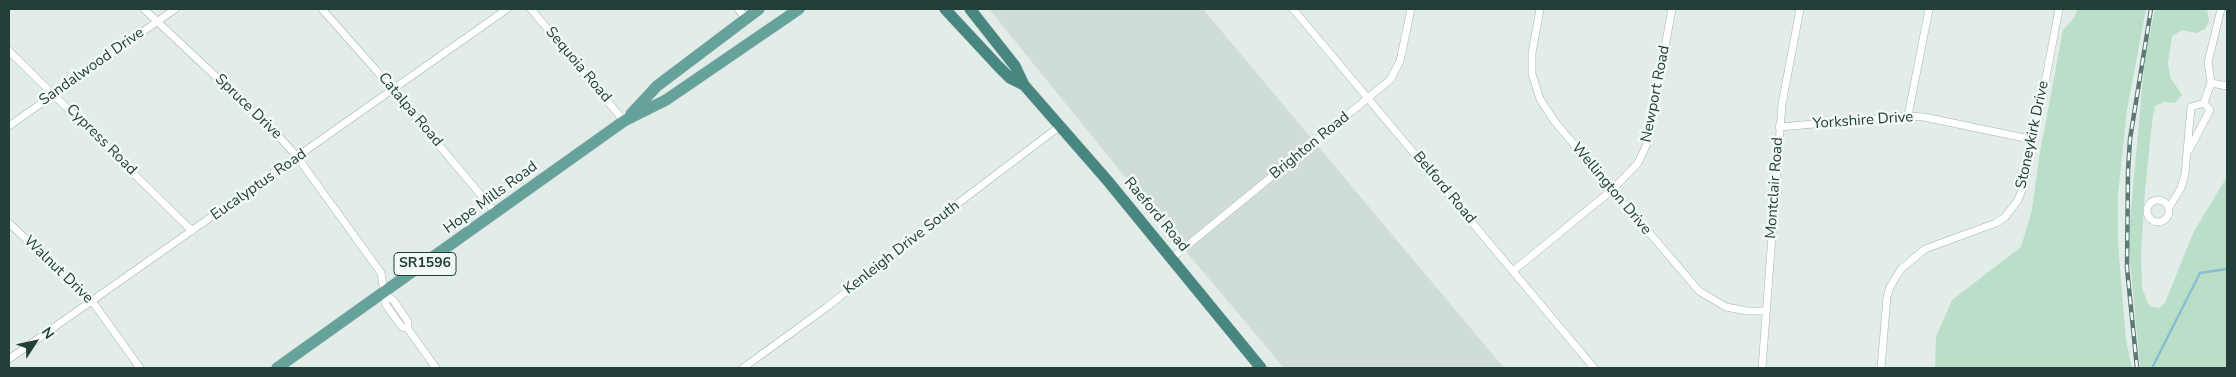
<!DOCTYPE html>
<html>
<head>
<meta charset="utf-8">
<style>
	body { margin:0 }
	#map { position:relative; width:2236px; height:377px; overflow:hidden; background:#e2ece9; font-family:"Nunito Sans",sans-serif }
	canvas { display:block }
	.frame { position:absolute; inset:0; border:10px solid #213e39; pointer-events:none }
	.north { position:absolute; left:10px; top:317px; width:50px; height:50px; -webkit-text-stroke:4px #f2f9f6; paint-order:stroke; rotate:55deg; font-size:14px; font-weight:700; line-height:20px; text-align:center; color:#213e39 }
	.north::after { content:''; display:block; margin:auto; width:18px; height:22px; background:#213e39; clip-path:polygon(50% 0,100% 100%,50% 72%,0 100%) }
</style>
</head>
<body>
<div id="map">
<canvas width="2236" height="377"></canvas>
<div class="frame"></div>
<div class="north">N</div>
</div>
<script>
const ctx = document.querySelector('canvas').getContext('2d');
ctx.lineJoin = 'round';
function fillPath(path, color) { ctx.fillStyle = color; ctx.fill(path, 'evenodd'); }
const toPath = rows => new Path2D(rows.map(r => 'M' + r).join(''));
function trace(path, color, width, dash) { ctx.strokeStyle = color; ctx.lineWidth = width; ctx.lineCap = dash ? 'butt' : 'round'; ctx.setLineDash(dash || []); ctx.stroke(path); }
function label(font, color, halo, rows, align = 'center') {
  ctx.font = font + ' "Nunito Sans",sans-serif'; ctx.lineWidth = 5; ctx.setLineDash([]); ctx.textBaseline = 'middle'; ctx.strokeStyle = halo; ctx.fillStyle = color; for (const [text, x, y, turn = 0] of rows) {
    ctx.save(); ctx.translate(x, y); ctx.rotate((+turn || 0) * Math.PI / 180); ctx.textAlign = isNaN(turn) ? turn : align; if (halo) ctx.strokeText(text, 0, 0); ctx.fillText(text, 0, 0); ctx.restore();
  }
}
const built = toPath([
	[989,9,1203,9,1504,368,1284,368,1173,236]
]);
const green = toPath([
	[2078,9,2146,9,2127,110,2118,194,2118,243,2126,340,2132,368,1935,368,1936,337,1952,300,2021,247,2032,210,2039,158,2063,30,2074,18],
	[2155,9,2207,9,2209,21,2205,29,2196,33,2182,30,2172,36,2168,62,2170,77,2182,95,2175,103,2164,102,2155,106,2153,114,2145,190,2141,253,2142,288,2149,306,2159,308,2165,303,2194,231,2227,177,2227,368,2140,368,2129,250,2130,220,2145,58]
]);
const stream = toPath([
	[2152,368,2200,273,2227,269]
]);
const minor = toPath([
	[144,9,276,133,298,158,381,273,386,305,402,327,408,329,436,368],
	[322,9,375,69,496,213],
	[531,9,624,121],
	[738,9,746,18],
	[1293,9,1594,368],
	[1540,9,1532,53,1532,74,1540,99,1555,122,1699,291,1726,307,1747,311,1766,311],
	[9,51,192,231],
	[2211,83,2227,86],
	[1908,116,1929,9],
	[9,126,175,9],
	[1779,127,1908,116,1924,117,2034,140],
	[2189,150,2210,110,2204,103],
	'2147 211a11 11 0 1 1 22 0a11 11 0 1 1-22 0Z',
	[2170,206,2181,188,2185,174,2191,107,2204,103,2211,83,2208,62,2221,9],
	[9,223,92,301,140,368],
	[1172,258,1390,80,1400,61,1411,9],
	[1513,271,1612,190,1638,163,1647,144,1672,9],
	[384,293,394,301,408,322,408,329],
	[9,359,507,9],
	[743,368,827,307,932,223,1060,126],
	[1762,368,1782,104,1800,9],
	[1881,368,1887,297,1890,287,1901,269,1925,249,1996,223,2005,217,2018,200,2024,185,2034,140,2059,9]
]);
const primary = toPath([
	[631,114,657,86,759,9],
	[277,368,624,121,666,100,799,9]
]);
const trunk = toPath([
	[945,9,998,66,1010,78,1024,85,1107,180,1261,368],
	[970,9,1015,66,1024,85]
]);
const rail = toPath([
	[2137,368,2127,268,2128,171,2130,139,2151,9]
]);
const shields = [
	[425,264,62]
];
const shieldNames = [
	["SR1596",425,264]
];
const streetNames = [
	["Sequoia Road",578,65,50],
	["Sandalwood Drive",92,67,-35],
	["Newport Road",1656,94,-79],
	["Spruce Drive",248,107,44],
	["Catalpa Road",410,110,50],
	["Yorkshire Drive",1863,121,-4],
	["Stoneykirk Drive",2033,135,-78],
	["Cypress Road",101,140,45],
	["Brighton Road",1310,146,-39],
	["Eucalyptus Road",259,185,-35],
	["Belford Road",1444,188,50],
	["Montclair Road",1775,188,-86],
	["Wellington Drive",1611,189,50],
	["Hope Mills Road",491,198,-36],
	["Raeford Road",1156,215,50],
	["Kenleigh Drive South",902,248,-38],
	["Walnut Drive",58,270,44]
];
fillPath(built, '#d0dcd8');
fillPath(green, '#badec8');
trace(stream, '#88bfd3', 2.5);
trace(minor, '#a4b4b1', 8);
trace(primary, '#c1c9c8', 12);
trace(trunk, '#c1c9c8', 12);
trace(minor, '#fff', 7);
trace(primary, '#65a39a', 11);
trace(trunk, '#488780', 11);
trace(rail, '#5c7975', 4.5);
trace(rail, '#f2f9f6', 2.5, [8]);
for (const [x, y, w] of shields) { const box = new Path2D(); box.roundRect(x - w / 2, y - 11.5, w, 23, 4); ctx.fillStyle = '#f2f9f6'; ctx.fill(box); trace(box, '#213e39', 1); }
label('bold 14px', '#213e39', null, shieldNames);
label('15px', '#213e39', '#f2f9f6', streetNames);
</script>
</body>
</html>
